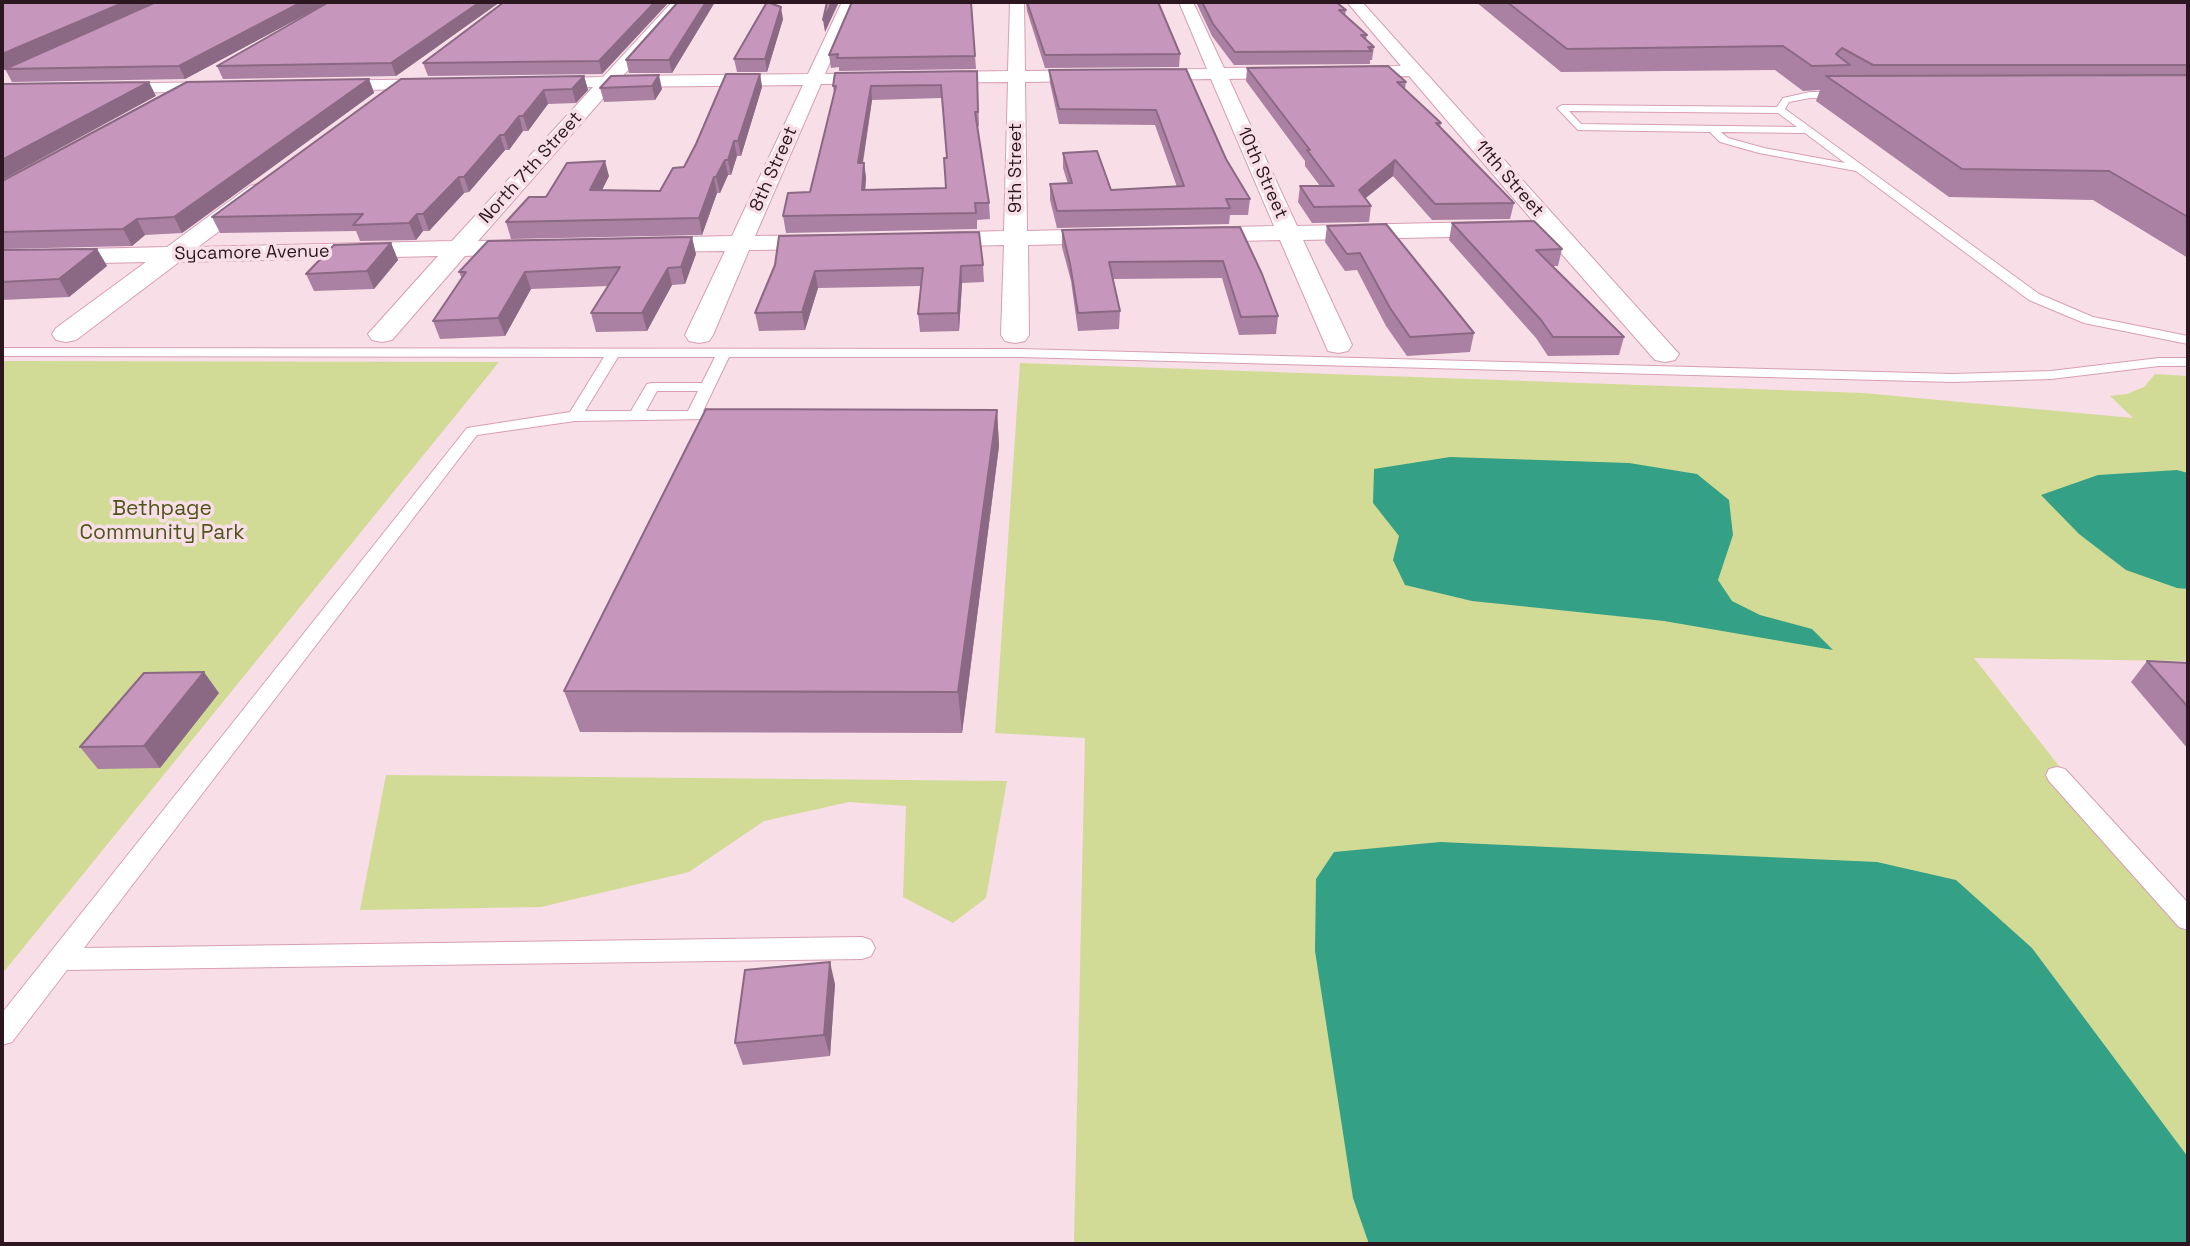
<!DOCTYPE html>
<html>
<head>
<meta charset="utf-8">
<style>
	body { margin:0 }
	#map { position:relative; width:2190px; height:1246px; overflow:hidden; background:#f7dee7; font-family:"Space Grotesk",sans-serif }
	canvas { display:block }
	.frame { position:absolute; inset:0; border:4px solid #2c1720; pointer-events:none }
</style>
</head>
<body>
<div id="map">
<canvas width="2190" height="1246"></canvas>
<div class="frame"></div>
</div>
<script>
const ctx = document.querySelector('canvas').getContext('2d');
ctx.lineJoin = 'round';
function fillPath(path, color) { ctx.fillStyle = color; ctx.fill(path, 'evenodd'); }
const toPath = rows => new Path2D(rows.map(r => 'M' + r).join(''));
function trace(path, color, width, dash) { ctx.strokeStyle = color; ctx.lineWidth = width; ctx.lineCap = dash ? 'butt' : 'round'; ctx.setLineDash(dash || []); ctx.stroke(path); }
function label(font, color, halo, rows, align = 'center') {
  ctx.font = font + ' "Space Grotesk",sans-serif'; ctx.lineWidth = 7; ctx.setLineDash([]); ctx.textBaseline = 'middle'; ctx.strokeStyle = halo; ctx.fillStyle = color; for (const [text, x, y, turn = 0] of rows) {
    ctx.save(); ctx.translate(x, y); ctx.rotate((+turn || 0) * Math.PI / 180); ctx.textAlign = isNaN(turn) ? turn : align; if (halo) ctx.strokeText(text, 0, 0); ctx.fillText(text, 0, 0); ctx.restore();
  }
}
const green = toPath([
	[2,361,499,362,2,974],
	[1020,363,1863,393,2133,418,2110,396,2127,394,2144,387,2155,374,2188,376,2188,661,1974,658,2188,930,2188,1244,1074,1244,1085,738,995,733],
	[386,775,1007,781,986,898,953,923,903,897,906,806,849,802,764,821,689,872,541,907,360,910]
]);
const water = toPath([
	[1450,457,1629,463,1697,474,1729,500,1733,535,1718,580,1732,601,1760,615,1812,629,1833,650,1664,621,1472,601,1405,585,1393,560,1399,536,1373,503,1374,469],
	[2177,470,2188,473,2188,589,2177,588,2126,570,2079,534,2041,495,2098,475],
	[1440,842,1877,862,1956,880,2032,948,2188,1157,2188,1244,1369,1244,1353,1198,1315,951,1316,879,1334,852]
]);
const lane = toPath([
	[1810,92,1842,92,1847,95,1842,98,1810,98,1789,102,1785,109,2039,294,2093,317,2188,336,2188,344,2084,323,2029,300,1856,171,1759,153,1720,142,1710,132,1578,130,1557,108,1562,105,1777,107,1783,98,1810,92],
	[1569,111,1778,113,1797,127,1581,124,1569,111],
	[1721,132,1805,133,1845,163,1764,148,1728,138,1721,132],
	[2,348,1020,349,1953,374,2051,371,2159,358,2188,358,2188,366,2159,366,2051,379,1953,382,1020,357,729,357,703,411,709,413,712,416,709,419,575,421,477,435,84,948,862,937,871,940,875,948,871,956,862,959,67,970,12,1042,2,1045,2,1013,467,428,570,412,604,357,2,356,2,348],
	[618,357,715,357,702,383,652,383,647,384,631,411,585,411,618,357],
	[657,391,698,391,688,411,646,411,657,391],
	[2057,767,2065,769,2188,903,2188,930,2179,927,2049,781,2046,775,2049,769,2057,767]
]);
const street = toPath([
	[672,2,687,2,623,76,808,74,842,2,856,2,825,74,1008,71,1010,2,1024,2,1025,71,1207,69,1179,2,1193,2,1224,68,1401,66,1347,2,1362,2,1679,354,1675,360,1665,362,1655,360,1545,235,1303,240,1352,345,1348,351,1338,353,1328,351,1280,240,1190,242,1182,240,1178,235,1182,230,1190,228,1274,226,1211,79,1025,82,1027,231,1112,229,1120,231,1124,236,1120,241,1112,243,1028,245,1029,335,1025,341,1015,343,1005,341,1001,335,1004,245,928,247,920,245,916,240,920,235,928,233,1004,231,1008,82,821,84,755,236,829,235,837,237,841,242,837,247,829,249,749,250,713,335,709,341,699,343,689,341,685,335,725,251,641,252,633,250,629,245,633,240,641,238,732,236,803,85,613,87,478,241,535,240,543,242,547,247,543,252,465,256,392,340,382,342,372,340,368,334,438,256,179,262,76,340,66,342,56,340,52,334,56,328,146,262,2,265,2,251,167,247,250,186,258,184,266,186,269,191,266,196,198,247,452,241,593,87,532,88,523,83,526,79,603,77,672,2],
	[1409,76,1533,221,1297,226,1229,79,1409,76],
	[444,79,453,84,450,88,319,91,310,86,319,81,444,79],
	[227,82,236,87,233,91,2,95,2,85,227,82]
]);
const wall = toPath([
	[2,2,329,2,185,79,12,82,5,69,2,70],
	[500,2,396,76,223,79,217,66],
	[504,2,669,2,602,74,428,76,423,63],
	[678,2,715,2,672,73,629,73,626,60],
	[971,2,976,69,839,71,839,67,831,68,829,55],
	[1026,2,1158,2,1180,54,1179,67,1045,68,1027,11],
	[1196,2,1336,2,1346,10,1345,16,1367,35,1366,40,1374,47,1372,60,1370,60,1370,64,1234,65,1212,36],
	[1476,2,2188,2,2188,258,2093,200,1949,197,1816,101,1820,90,1803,91,1775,70,1561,72],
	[783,19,767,72,737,72,734,59],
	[1247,68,1406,82,1405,89,1441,123,1440,128,1514,203,1510,219,1432,220,1393,176,1365,198,1371,206,1369,222,1312,223,1298,202,1300,186,1320,186,1305,166,1305,161,1246,81],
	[1186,69,1226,159,1250,199,1248,215,1230,215,1229,224,1057,228,1050,200,1050,184,1068,184,1063,168,1063,153,1111,190,1177,187,1155,125,1059,124,1050,83,1049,70],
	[977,71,979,126,977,127,989,203,990,219,977,220,977,229,786,233,783,216,810,192,834,93,833,86],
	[942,98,947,158,946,188,865,190,866,178,864,163,863,163,872,100],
	[760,74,762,87,741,156,737,156,731,175,728,175,720,193,717,193,702,235,511,239,506,222,546,197,609,176,602,190,660,191,684,167],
	[584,76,588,90,576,103,548,104,528,131,523,131,509,150,505,150,469,192,464,193,429,231,423,231,416,240,360,241,356,231,220,233,212,217,401,79],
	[611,76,662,89,655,100,604,102,600,88],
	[369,79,374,93,182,233,145,235,132,246,2,249,2,181],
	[1452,223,1562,249,1558,266,1553,266,1624,337,1619,355,1548,356,1536,338,1449,240],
	[1327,226,1474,333,1470,352,1407,356,1386,326,1357,270,1345,271,1325,242],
	[1240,227,1278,316,1276,334,1239,335,1222,278,1113,279,1120,311,1119,329,1078,331,1071,281,1062,247,1062,230],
	[391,243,398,260,374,289,314,291,306,274],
	[97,249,107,266,69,297,2,300,2,250],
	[696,254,685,284,672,285,647,331,596,332,591,313,608,286,531,289,505,336,440,339,433,321,462,279,459,272],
	[775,265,983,265,984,282,962,283,959,331,920,332,918,314,921,286,818,288,805,330,759,331,755,313],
	[997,410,999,446,962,733,580,732,564,691],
	[2147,661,2188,663,2188,749,2131,682],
	[219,693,160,768,98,769,80,747],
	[835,984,830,1056,743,1065,735,1043]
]);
const shadedWall = toPath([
	[125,2,157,2,2,70,2,54],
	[302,2,329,2,185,79,179,66],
	[480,2,500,2,396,76,391,63],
	[655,2,669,2,602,74,599,61],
	[706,2,715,2,672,73,669,60],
	[832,2,839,2,825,32,823,20],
	[781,7,783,19,767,72,765,59],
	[760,74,762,87,741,156,738,141],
	[659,75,662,89,655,100,652,86],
	[584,76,588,90,576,103,572,89],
	[369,79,374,93,182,233,174,217],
	[149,82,156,96,2,180,2,160],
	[871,86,872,100,860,179,858,163],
	[544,90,548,104,528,131,523,116],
	[519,116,523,131,509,150,504,135],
	[500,135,505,150,469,192,464,177],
	[734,141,737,156,731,175,728,160],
	[725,160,728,175,720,193,716,177],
	[1395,160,1393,176,1356,206,1359,190],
	[605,161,609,176,594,206,590,190],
	[864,163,866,178,864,206,862,190],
	[459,177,464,193,429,231,423,214],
	[714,177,717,193,702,235,699,218],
	[417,214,423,231,416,240,409,223],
	[137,219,145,235,132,246,123,229],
	[692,237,696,254,685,284,681,267],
	[391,243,398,260,374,289,367,271],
	[97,249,107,266,69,297,59,279],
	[961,266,962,283,959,331,958,313],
	[668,268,672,285,647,331,642,313],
	[815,271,818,288,805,330,802,312],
	[525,272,531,289,505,336,498,318],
	[997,410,999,446,962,733,958,692],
	[204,672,219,693,160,768,144,746],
	[830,962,835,984,830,1056,824,1035]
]);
const building = toPath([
	[2,2,125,2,2,54,2,2],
	[156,2,302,2,179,66,5,69,156,2],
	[329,2,480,2,391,63,217,66,329,2],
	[504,2,655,2,599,61,423,63,504,2],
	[678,2,706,2,669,60,626,60,678,2],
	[767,2,781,7,765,59,734,59,767,2],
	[827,2,832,2,823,20,827,2],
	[852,2,971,2,975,56,837,58,838,54,829,55,852,2],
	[1027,2,1158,2,1180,54,1045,55,1027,2],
	[1202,2,1336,2,1346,10,1339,10,1367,35,1361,35,1374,47,1368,47,1372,51,1235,52,1213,24,1202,2],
	[1507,2,2188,2,2188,65,1873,65,1842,48,1836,54,1850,65,1812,66,1783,46,1567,49,1507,2],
	[1388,66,1406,82,1397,82,1441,123,1436,123,1514,203,1435,204,1395,160,1359,190,1371,206,1314,207,1300,186,1334,186,1307,150,1310,150,1247,68,1388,66],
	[1186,69,1226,159,1250,199,1226,199,1230,208,1057,211,1050,184,1072,183,1063,153,1097,151,1111,190,1184,186,1156,110,1059,109,1049,70,1186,69],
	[977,71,978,112,975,112,989,203,975,203,976,213,783,216,788,193,810,192,836,86,833,86,835,73,977,71],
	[941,85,947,158,944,158,946,188,862,190,864,163,858,163,871,86,941,85],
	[726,74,760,74,738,141,734,141,728,160,725,160,716,177,714,177,699,218,506,222,529,197,546,197,567,163,605,161,590,190,660,191,673,168,684,167,696,144,726,74],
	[659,75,652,86,600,88,611,76,659,75],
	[2188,75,2188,217,2109,171,1962,169,1826,76,2188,75],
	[584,76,572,89,544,90,523,116,519,116,504,135,500,135,464,177,459,177,423,214,417,214,409,223,353,225,363,214,212,217,401,79,584,76],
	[369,79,174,217,137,219,123,229,2,232,2,181,187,82,369,79],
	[149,82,2,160,2,84,149,82],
	[1534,221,1562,249,1536,250,1624,337,1553,337,1541,320,1452,223,1534,221],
	[1386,224,1474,333,1410,337,1390,308,1360,253,1347,254,1327,226,1386,224],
	[1240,227,1262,274,1278,316,1241,317,1223,261,1109,262,1120,311,1078,313,1070,264,1062,230,1240,227],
	[979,232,983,265,961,266,958,313,918,314,923,268,815,271,802,312,755,313,775,265,779,236,979,232],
	[692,237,681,267,668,268,642,313,591,313,620,267,525,272,498,318,433,321,466,272,459,272,488,241,692,237],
	[391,243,367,271,306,274,334,245,391,243],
	[97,249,59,279,2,282,2,250,97,249],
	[706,409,997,410,958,692,564,691,706,409],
	[2147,661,2188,663,2188,707,2147,661],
	[204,672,144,746,80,747,144,673,204,672],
	[830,962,824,1035,735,1043,745,970,830,962]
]);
const farStreetnames = [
	["North 7th Street",531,168,-48],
	["9th Street",1016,168,-90],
	["8th Street",774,169,-66],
	["10th Street",1262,173,66],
	["11th Street",1509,179,49],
	["Sycamore Avenue",252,253,-1]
];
const parkNames = [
	["Bethpage",162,509],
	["Community Park",162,533]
];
fillPath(green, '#d2db95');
fillPath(water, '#34a187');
trace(lane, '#d89eb5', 2);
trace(street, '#d89eb5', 2);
fillPath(lane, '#fff');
fillPath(street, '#fff');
fillPath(wall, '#aa81a2');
fillPath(shadedWall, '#8b6984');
fillPath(building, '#c696bc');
trace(building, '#8b6984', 2);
label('18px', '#2c1720', '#f7dee7', farStreetnames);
label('21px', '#4f5418', '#f7dee7', parkNames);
</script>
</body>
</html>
